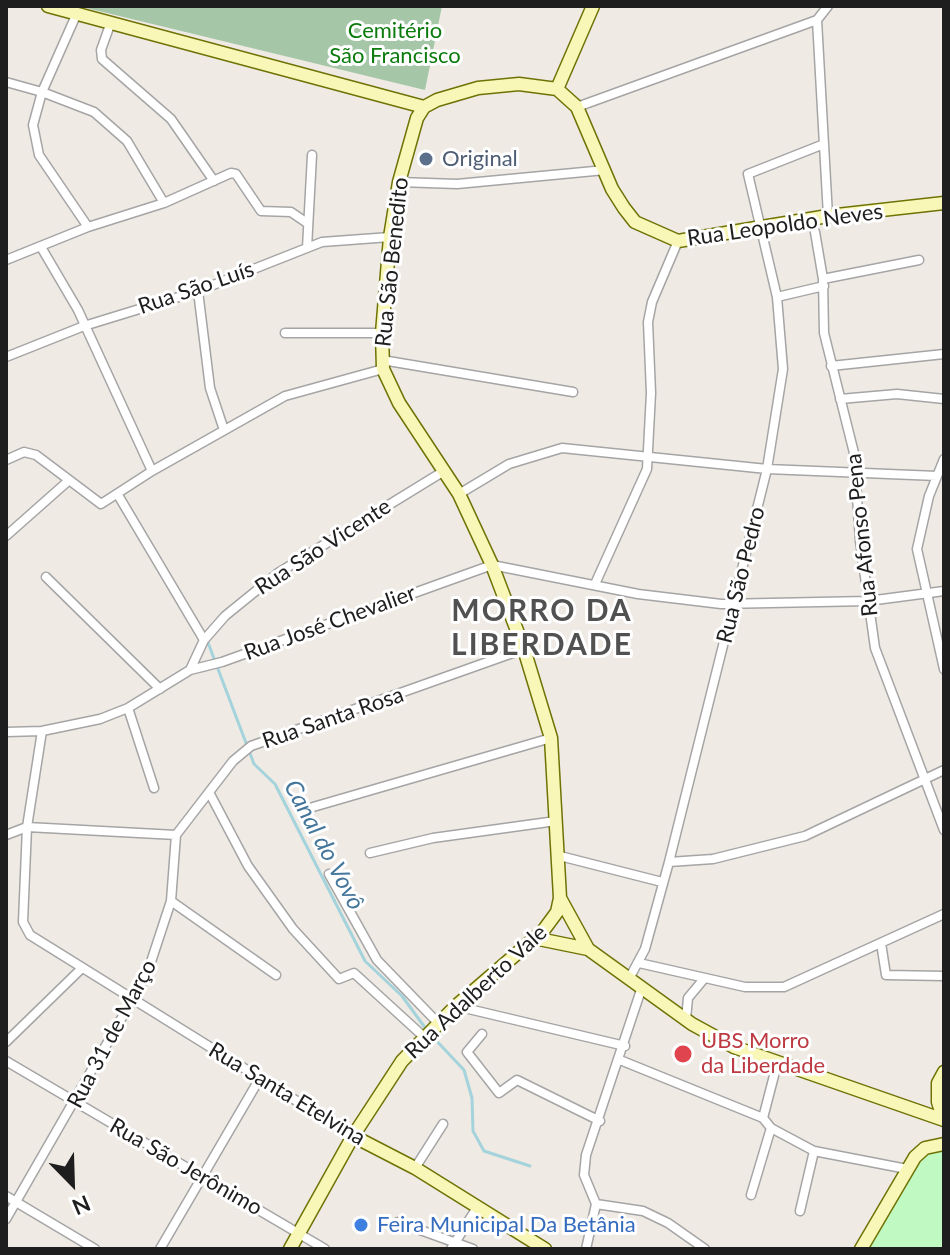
<!DOCTYPE html>
<html>
<head>
<meta charset="utf-8">
<style>
	body { margin:0 }
	#map { position:relative; width:950px; height:1255px; overflow:hidden; background:#efeae4; font-family:Lato,sans-serif }
	canvas { display:block }
	.frame { position:absolute; inset:0; border:8px solid #1e1e1e; pointer-events:none }
	.north { position:absolute; left:32px; top:1143px; width:80px; height:80px; -webkit-text-stroke:6px #fff; paint-order:stroke; rotate:157deg; font-size:22px; font-weight:700; line-height:32px; text-align:center; color:#1e1e1e }
	.north::after { content:''; display:block; margin:auto; width:28px; height:36px; background:#1e1e1e; clip-path:polygon(50% 0,100% 100%,50% 72%,0 100%) }
</style>
</head>
<body>
<div id="map">
<canvas width="950" height="1255"></canvas>
<div class="frame"></div>
<div class="north">N</div>
</div>
<script>
const ctx = document.querySelector('canvas').getContext('2d');
ctx.lineJoin = 'round';
function fillPath(path, color) { ctx.fillStyle = color; ctx.fill(path, 'evenodd'); }
const toPath = rows => new Path2D(rows.map(r => 'M' + r).join(''));
function trace(path, color, width, dash) { ctx.strokeStyle = color; ctx.lineWidth = width; ctx.lineCap = dash ? 'butt' : 'round'; ctx.setLineDash(dash || []); ctx.stroke(path); }
function label(font, color, halo, rows, align = 'center') {
  ctx.font = font + ' Lato,sans-serif'; ctx.lineWidth = 6; ctx.setLineDash([]); ctx.textBaseline = 'middle'; ctx.strokeStyle = halo; ctx.fillStyle = color; for (const [text, x, y, turn = 0] of rows) {
    ctx.save(); ctx.translate(x, y); ctx.rotate((+turn || 0) * Math.PI / 180); ctx.textAlign = isNaN(turn) ? turn : align; if (halo) ctx.strokeText(text, 0, 0); ctx.fillText(text, 0, 0); ctx.restore();
  }
}
const cemetery = toPath([
	[78,6,442,6,425,90]
]);
const park = toPath([
	[937,1150,944,1151,944,1249,865,1249,921,1155]
]);
const stream = toPath([
	[207,640,254,764,275,784,365,961,402,996,426,1029],
	[431,1035,464,1070,472,1098,473,1131,484,1151,530,1166]
]);
const street = toPath([
	[77,13,42,92,33,125,39,155,88,227],
	[817,20,828,216],
	[111,22,101,50,102,59,171,119,214,181],
	[6,82,42,92,94,112,127,141,164,203],
	[577,107,817,20,828,6],
	[399,182,457,184,605,170],
	[815,232,823,279,824,333,854,453,860,541,875,648,944,830],
	[41,247,78,310,152,471],
	[307,248,312,155],
	[6,260,88,227,164,203,231,173,236,174,261,211,291,212,307,223],
	[823,279,919,260],
	[198,291,210,388,224,430],
	[777,297,824,286],
	[285,333,382,333],
	[6,357,84,326,198,291,322,242,390,237],
	[382,360,573,392],
	[831,366,944,354],
	[840,399,897,394,944,399],
	[944,459,929,496,917,549,944,669],
	[6,460,24,452,36,455,101,504,152,471,285,396,383,369],
	[459,494,509,464,562,448,767,469,937,476],
	[118,495,204,640],
	[6,536,67,482],
	[46,577,160,689],
	[595,584,647,469,651,393,648,322,652,302,678,241],
	[190,670,222,662,492,565,638,594,721,604,868,601,944,591],
	[128,708,154,788],
	[42,731,27,827,23,922,30,935,353,1136],
	[6,732,42,731,100,719,128,708,190,670,204,640,225,616,278,573,444,471],
	[210,794,248,866,293,929,339,979,354,973,424,1037],
	[313,807,551,738],
	[6,835,27,827,176,835],
	[176,835,233,761,251,746,524,649],
	[370,853,433,838,556,821],
	[556,855,662,882],
	[669,862,713,859,805,836,944,770],
	[329,874,377,960,438,1023],
	[171,901,276,975],
	[881,943,886,975,944,976],
	[639,963,745,987,784,987,944,914],
	[630,977,645,949,669,862,767,469,783,369,777,297,748,174,824,144],
	[456,1006,625,1046],
	[686,1019,688,998,703,980],
	[482,1034,467,1052,499,1093,517,1080,600,1121],
	[6,1042,81,969],
	[620,1060,763,1118,771,1128,814,1151,907,1169],
	[6,1061,325,1249],
	[763,1118,777,1064],
	[415,1168,443,1124],
	[751,1195,771,1128],
	[6,1196,95,1249],
	[596,1204,643,1211,668,1223,705,1249],
	[800,1211,814,1151],
	[6,1219,147,974,171,901,176,835],
	[398,1222,473,1249],
	[160,1249,260,1078],
	[451,1249,478,1206],
	[586,1249,596,1204,584,1175,586,1155,642,987]
]);
const secondary = toPath([
	[48,6,424,107],
	[557,89,593,6],
	[534,938,588,949,692,1024,734,1047,944,1120],
	[588,949,560,898,551,738,524,649,492,565,459,494,399,403,383,369,382,333,390,237,399,182,417,118,424,107,437,100,478,88,519,84,557,89,577,107,612,189,624,208,635,222,678,241,828,216,944,203],
	[944,1072,938,1083,938,1102,944,1120],
	[353,1136,415,1168,545,1249],
	[290,1249,353,1136,402,1061,456,1006,543,931,557,912,560,898],
	[861,1249,915,1157,925,1148,944,1144]
]);
const markers = [
	[426,159,8,"#5c6f8a"],
	[683,1054,10,"#e0444e"],
	[361,1225,8,"#3f7fe0"]
];
const parkNames = [
	["Cemitério",395,31],
	["São Francisco",395,56]
];
const serviceNames = [
	["Original",442,159]
];
const streetNames = [
	["Rua Leopoldo Neves",785,225,-8],
	["Rua São Benedito",392,262,-84],
	["Rua São Luís",196,288,-19],
	["Rua Afonso Pena",862,535,-96],
	["Rua São Vicente",323,547,-33],
	["Rua São Pedro",741,575,-76],
	["Rua José Chevalier",330,623,-20],
	["Rua Santa Rosa",333,718,-19],
	["Rua Adalberto Vale",476,992,-43],
	["Rua 31 de Março",112,1034,-62],
	["Rua Santa Etelvina",287,1094,31],
	["Rua São Jerônimo",186,1167,30]
];
const healthNames = [
	["UBS Morro",701,1041],
	["da Liberdade",701,1066]
];
const shopNames = [
	["Feira Municipal Da Betânia",377,1225]
];
const waterNames = [
	["Canal do Vovô",324,845,62]
];
const districtNames = [
	["MORRO DA",542,611],
	["LIBERDADE",542,645]
];
fillPath(cemetery, '#a5c7a8');
fillPath(park, '#c0f9c1');
trace(stream, '#a4d3dc', 3);
trace(street, '#a5a5a5', 11);
trace(secondary, '#6f7306', 15);
trace(street, '#fff', 8);
trace(secondary, '#f9f7b7', 12);
for (const [x, y, r, color] of markers) { const dot = new Path2D(); dot.arc(x, y, r, 0, 2 * Math.PI); ctx.fillStyle = color; ctx.fill(dot); trace(dot, '#fff', 3); }
label('22px', '#0c7b0e', '#fff', parkNames);
label('22px', '#4e5e75', '#fff', serviceNames, 'left');
label('22px', '#1e1e1e', '#fff', streetNames);
label('22px', '#be3a42', '#fff', healthNames, 'left');
label('22px', '#366cbe', '#fff', shopNames, 'left');
label('italic 24px', '#45779c', '#fff', waterNames);
ctx.letterSpacing = '2px';
label('bold 30px', '#515151', '#fff', districtNames);
ctx.letterSpacing = '0px';
</script>
</body>
</html>
